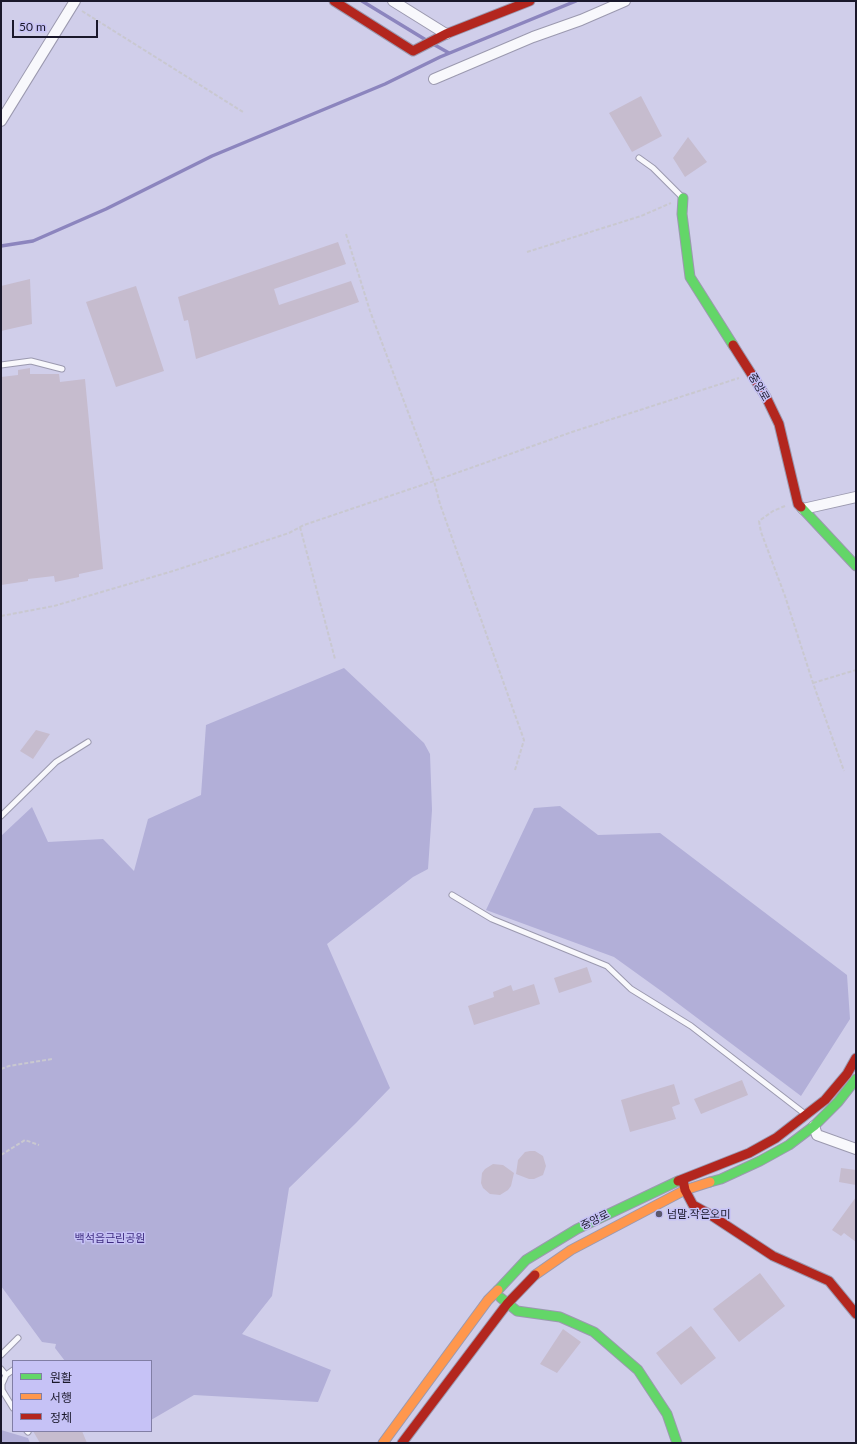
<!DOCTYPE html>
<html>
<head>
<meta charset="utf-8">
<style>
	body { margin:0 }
	#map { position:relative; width:857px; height:1444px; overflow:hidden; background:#d0ceea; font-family:Lato,"Noto Sans KR",sans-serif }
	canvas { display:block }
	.frame { position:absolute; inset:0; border:2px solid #1a182b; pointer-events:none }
	.legend { position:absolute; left:12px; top:1360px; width:140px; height:72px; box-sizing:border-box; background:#c6c2f6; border:1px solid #817ea5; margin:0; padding:5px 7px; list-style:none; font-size:12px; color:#1a182b }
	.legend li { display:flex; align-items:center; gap:8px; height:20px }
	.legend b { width:20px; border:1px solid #817ea5 }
	.scale { position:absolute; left:12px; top:20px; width:86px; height:18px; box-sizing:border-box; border:2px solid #1a182b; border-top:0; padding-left:5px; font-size:12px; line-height:14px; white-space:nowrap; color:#1a182b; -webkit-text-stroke:3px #c6c2f6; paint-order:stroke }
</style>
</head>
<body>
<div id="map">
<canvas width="857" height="1444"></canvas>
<div class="frame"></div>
<ul class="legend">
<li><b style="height:5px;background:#63d668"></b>원활</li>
<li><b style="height:5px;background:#ff974d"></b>서행</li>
<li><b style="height:5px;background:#b3261e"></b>정체</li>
</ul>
<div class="scale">50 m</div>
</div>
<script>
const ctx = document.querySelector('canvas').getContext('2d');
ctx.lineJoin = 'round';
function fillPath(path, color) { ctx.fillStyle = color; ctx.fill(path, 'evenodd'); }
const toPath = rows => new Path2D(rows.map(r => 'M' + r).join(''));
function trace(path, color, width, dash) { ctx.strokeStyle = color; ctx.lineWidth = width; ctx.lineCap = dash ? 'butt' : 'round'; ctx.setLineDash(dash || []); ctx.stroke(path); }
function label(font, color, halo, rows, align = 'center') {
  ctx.font = font + ' Lato,"Noto Sans KR",sans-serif'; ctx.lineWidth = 3; ctx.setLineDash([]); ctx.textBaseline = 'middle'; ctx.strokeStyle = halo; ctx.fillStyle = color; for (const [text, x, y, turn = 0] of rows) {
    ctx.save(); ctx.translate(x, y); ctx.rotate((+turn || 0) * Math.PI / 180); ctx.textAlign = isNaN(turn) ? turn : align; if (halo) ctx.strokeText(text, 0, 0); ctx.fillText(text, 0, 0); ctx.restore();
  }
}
const green = toPath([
	[344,668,424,743,430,754,432,810,428,869,413,877,327,944,390,1088,356,1123,289,1188,272,1296,242,1334,331,1370,318,1402,194,1395,151,1420,151,1361,65,1361,55,1348,56,1344,42,1342,1,1286,1,836,32,807,48,842,103,839,134,871,148,819,201,795,206,725],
	[560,806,598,835,660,833,847,975,850,1019,801,1096,664,993,614,957,486,910,534,808],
	[1,1430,28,1438,30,1443,1,1443]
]);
const stream = toPath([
	[362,1,426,40],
	[433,44,449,53],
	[1,246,33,241,106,209,212,156,385,84,440,57,576,1]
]);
const building = toPath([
	[641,96,662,136,632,152,609,113],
	[688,137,707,162,685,177,673,158],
	[338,242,346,264,274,289,279,305,351,281,359,302,196,359,188,320,184,321,178,297],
	[30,279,32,324,1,331,1,286],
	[136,286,164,371,116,387,86,302],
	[30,368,30,374,59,374,60,382,85,379,103,569,79,574,79,577,55,582,54,576,28,579,28,581,1,585,1,377,18,375,18,370],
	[36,730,50,734,33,759,20,751],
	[587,967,592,982,559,993,554,978],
	[534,984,540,1004,474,1025,468,1006,494,997,493,992,511,985,513,991],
	[742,1080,748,1095,701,1114,694,1099],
	[674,1084,680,1104,672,1107,676,1119,630,1132,621,1100],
	[530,1151,535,1151,543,1156,546,1166,543,1175,534,1179,529,1179,516,1174,518,1160,525,1152],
	[493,1164,503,1165,514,1173,511,1186,508,1190,500,1195,490,1194,483,1188,481,1183,482,1173,485,1169],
	[841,1168,856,1170,856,1185,839,1182],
	[856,1197,856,1242,844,1233,841,1236,832,1230],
	[760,1273,785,1306,739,1342,713,1309],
	[691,1326,716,1358,681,1385,656,1353],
	[563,1329,581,1342,557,1373,540,1364],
	[33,1431,82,1431,87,1443,40,1443]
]);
const path = toPath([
	[82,11,243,112],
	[346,234,370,311,434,481,440,504,524,740,515,770],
	[527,252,641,216,671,203],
	[785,506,773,511,759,521,761,532,785,596,813,683,844,771],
	[300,527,335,659],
	[1,616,54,606,173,571,289,533,304,525,434,481,572,432,739,378],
	[813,683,856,670],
	[1,1069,9,1066,52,1059],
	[1,1155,25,1140,39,1145]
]);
const lane = toPath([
	[639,158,653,168,682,197],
	[1,365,31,361,62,369],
	[1,816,56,762,88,742],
	[452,895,492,919,607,966,631,989,691,1026,805,1114],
	[1,1355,18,1338],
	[1,1369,6,1375],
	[13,1370,6,1375,2,1384,2,1390,13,1408],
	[27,1431,28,1432]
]);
const street = toPath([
	[393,1,446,34],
	[434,79,533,37,581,20,625,1],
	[1,121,75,1],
	[803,509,856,497],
	[814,1126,817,1135,856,1149]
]);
const fast = toPath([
	[683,198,682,214,690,277,733,345],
	[801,507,856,566],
	[710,1182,721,1179,760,1161,789,1145,814,1126,838,1102,856,1079],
	[498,1290,526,1260,577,1229,678,1181],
	[501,1298,517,1311,560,1317,594,1332,638,1370,667,1414,677,1443]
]);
const slow = toPath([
	[535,1275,571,1250,685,1190,710,1182],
	[383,1443,488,1300,498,1290]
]);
const jam = toPath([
	[334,1,413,51,446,34,530,1],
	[733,345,766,397,779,424,798,504,801,507],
	[683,1180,685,1190,693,1205,709,1214,773,1256,829,1281,856,1314],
	[678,1181,749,1153,776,1138,825,1100,847,1074,856,1058],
	[402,1443,507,1304,535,1275]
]);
const markers = [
	[659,1214,4,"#5a586e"]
];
const streetNames = [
	["중앙로",759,387,60],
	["중앙로",595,1220,-26]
];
const poiNames = [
	["넘말.작은오미",667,1214]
];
const parkNames = [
	["백석읍근린공원",110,1238]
];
fillPath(green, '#b2afd8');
trace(stream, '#8c85be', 3.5);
fillPath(building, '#c6bcce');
trace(lane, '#9b99af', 7);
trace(street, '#9b99af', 12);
trace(fast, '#9b99af', 11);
trace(slow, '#9b99af', 11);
trace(jam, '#9b99af', 11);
trace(path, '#c9c8d0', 2, [4, 2]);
trace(lane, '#f8f8fc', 5);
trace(street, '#f8f8fc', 10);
trace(fast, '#63d668', 9);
trace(slow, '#ff974d', 9);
trace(jam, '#b3261e', 9);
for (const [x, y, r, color] of markers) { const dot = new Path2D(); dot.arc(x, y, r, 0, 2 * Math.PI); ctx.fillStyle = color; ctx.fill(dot); trace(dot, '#c6c2f6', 1.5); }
label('11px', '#1a182b', '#c6c2f6', streetNames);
label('11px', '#1a182b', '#c6c2f6', poiNames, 'left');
label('11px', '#3f2c81', '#c6c2f6', parkNames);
</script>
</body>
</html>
